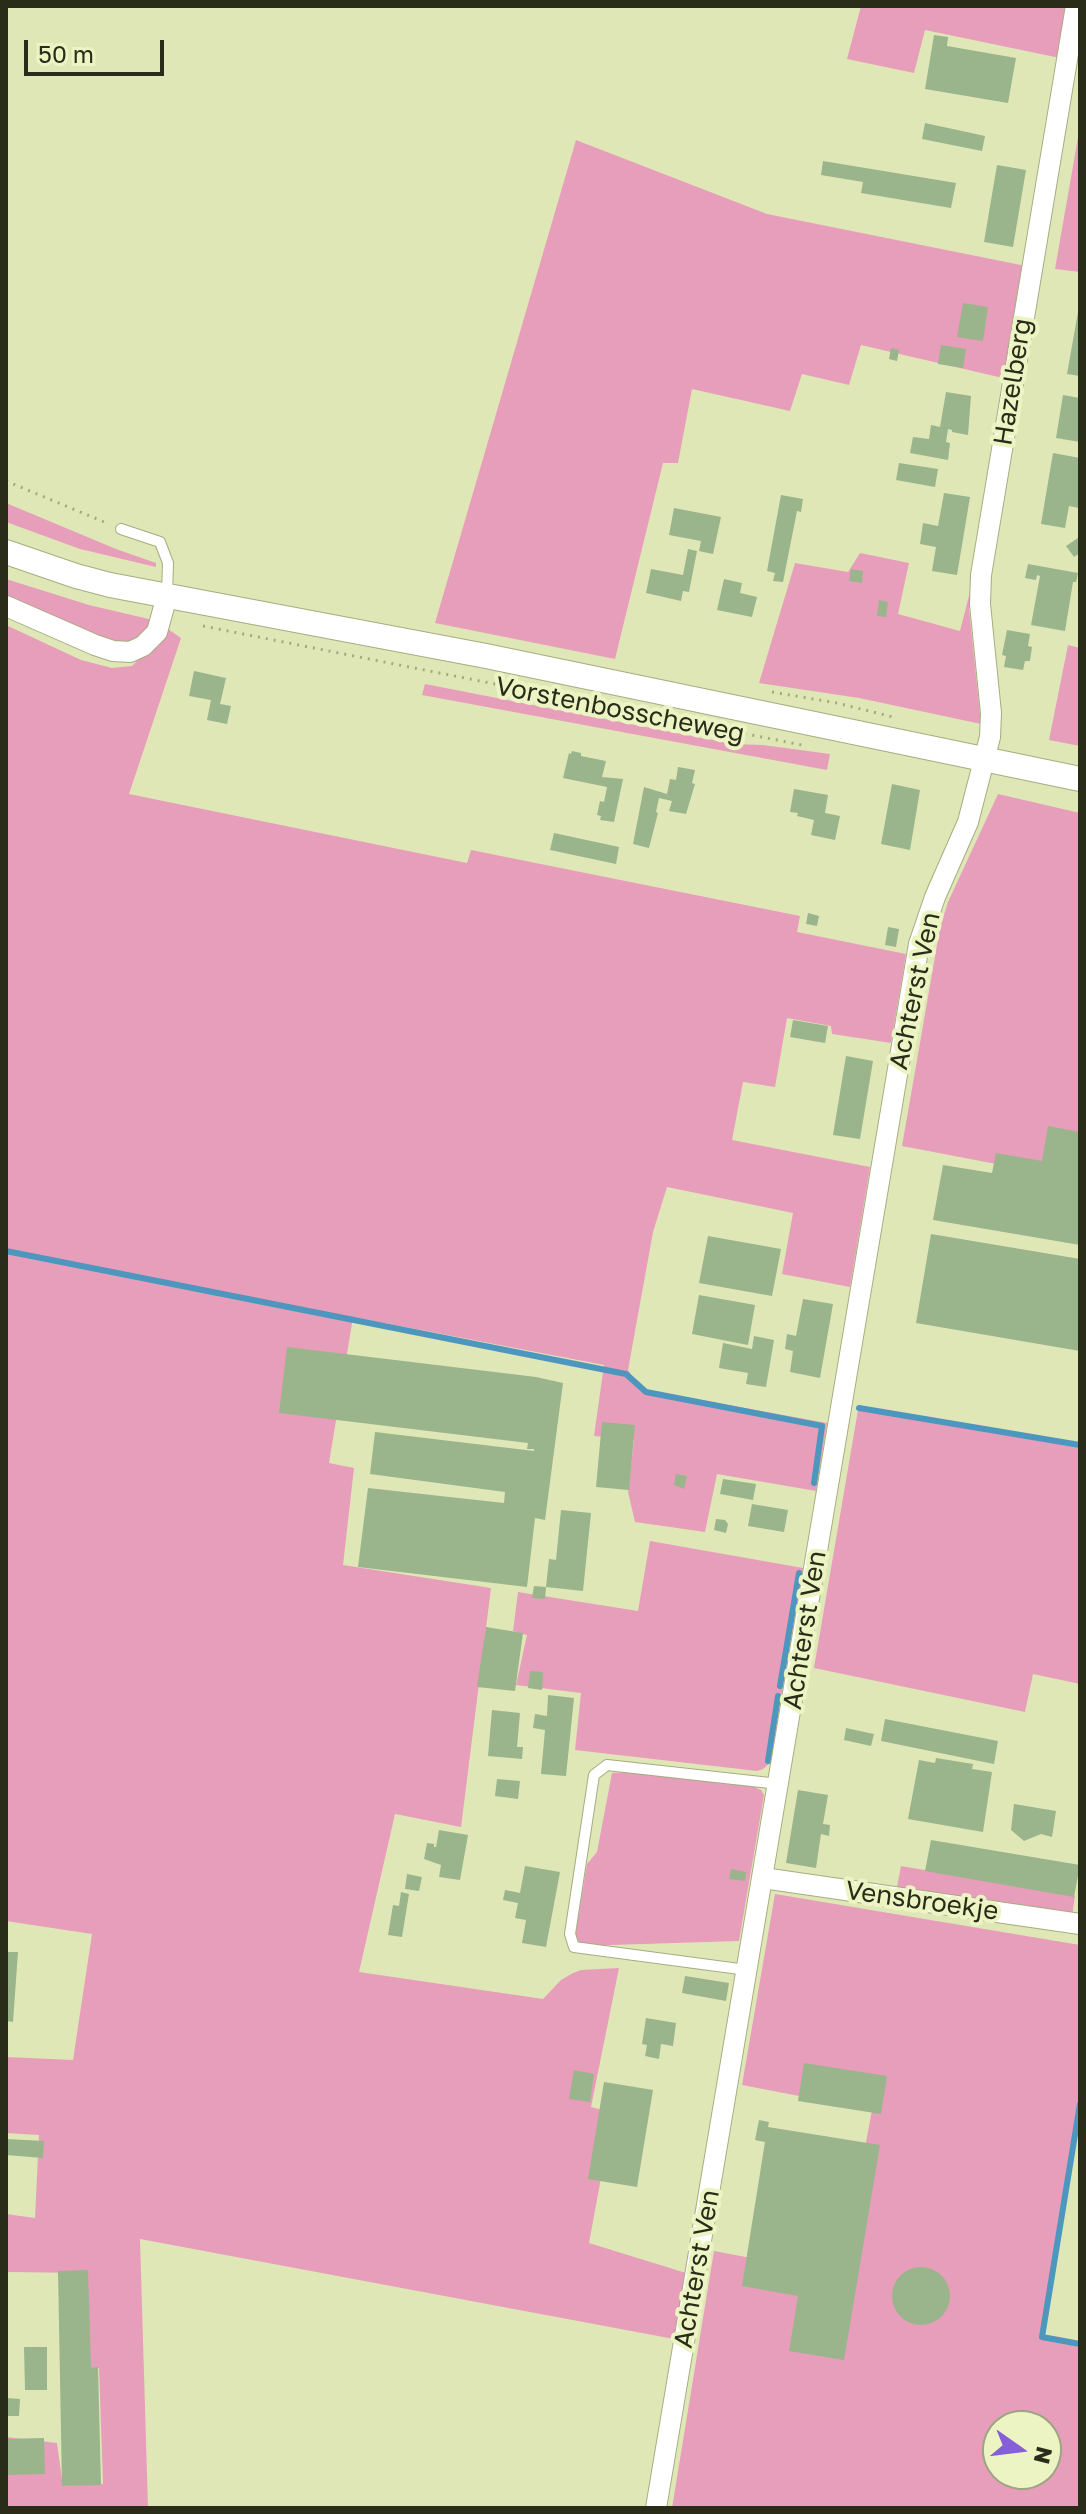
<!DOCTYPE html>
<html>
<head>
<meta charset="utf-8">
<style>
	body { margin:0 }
	#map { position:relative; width:1086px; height:2514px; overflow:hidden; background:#e0e7b7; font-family:"Golos Text",sans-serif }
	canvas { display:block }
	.frame { position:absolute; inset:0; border:8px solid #2a2c1a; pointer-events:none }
	.north { position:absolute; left:982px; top:2410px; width:80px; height:80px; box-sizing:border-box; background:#edf4c4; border:2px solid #9fa480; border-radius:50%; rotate:104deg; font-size:22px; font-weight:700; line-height:32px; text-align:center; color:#2a2c1a }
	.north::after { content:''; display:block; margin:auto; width:28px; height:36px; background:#855fd9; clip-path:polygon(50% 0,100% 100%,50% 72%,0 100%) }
	.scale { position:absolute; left:24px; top:40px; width:140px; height:36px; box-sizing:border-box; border:4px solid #2a2c1a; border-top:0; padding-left:10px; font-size:24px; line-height:28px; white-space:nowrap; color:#2a2c1a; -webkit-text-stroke:6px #edf4c4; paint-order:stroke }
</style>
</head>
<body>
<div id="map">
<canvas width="1086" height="2514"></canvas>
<div class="frame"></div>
<div class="north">N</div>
<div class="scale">50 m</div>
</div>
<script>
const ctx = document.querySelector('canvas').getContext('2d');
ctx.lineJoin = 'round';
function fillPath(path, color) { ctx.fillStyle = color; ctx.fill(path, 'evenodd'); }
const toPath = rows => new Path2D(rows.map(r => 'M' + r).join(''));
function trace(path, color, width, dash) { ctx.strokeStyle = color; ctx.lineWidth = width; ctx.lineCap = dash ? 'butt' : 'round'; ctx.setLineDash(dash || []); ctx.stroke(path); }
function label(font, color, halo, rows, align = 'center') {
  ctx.font = font + ' "Golos Text",sans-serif'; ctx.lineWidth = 8; ctx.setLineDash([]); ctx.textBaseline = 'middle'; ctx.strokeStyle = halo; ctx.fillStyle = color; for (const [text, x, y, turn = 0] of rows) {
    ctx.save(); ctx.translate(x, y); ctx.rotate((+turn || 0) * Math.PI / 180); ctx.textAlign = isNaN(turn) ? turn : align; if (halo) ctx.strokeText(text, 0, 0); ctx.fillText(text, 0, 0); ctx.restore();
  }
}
const green = toPath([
	[861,6,1069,6,1060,58,925,30,914,73,847,59],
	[1080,126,1080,272,1055,269],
	[576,140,767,214,1026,266,1007,379,861,345,849,385,802,374,790,411,692,389,678,463,663,463,615,659,435,623],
	[6,503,116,549,156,563,156,567,80,549,6,522],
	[860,553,909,563,898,614,960,631,971,588,969,609,981,724,859,698,759,683,795,563,848,572],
	[6,579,89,605,153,620,152,629,126,646,6,601],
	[6,625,81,660,112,668,132,666,168,629,181,638,129,794,467,863,471,850,800,916,797,932,906,954,891,1043,832,1034,831,1026,787,1018,775,1087,743,1082,732,1140,870,1167,850,1287,782,1274,793,1213,667,1187,653,1232,628,1370,641,1389,827,1423,816,1491,717,1474,705,1532,635,1522,628,1492,634,1440,594,1436,604,1365,353,1317,329,1463,354,1468,343,1565,491,1588,461,1827,395,1814,359,1972,543,1999,561,1980,573,1973,581,1970,619,1968,591,2107,613,2113,589,2243,686,2273,674,2339,140,2239,148,2508,6,2508,6,2437,57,2443,63,2486,103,2484,99,2368,89,2368,85,2273,6,2272,6,2214,35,2218,39,2135,6,2133,6,2057,73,2060,92,1934,6,1921],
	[1068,645,1080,648,1080,746,1049,740],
	[425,684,733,744,763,745,830,754,827,770,422,695],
	[998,794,1080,813,1080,1180,902,1146,940,928,948,902],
	[858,1410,1080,1447,1080,1684,1033,1674,1025,1712,814,1668],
	[650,1541,803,1568,770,1763,763,1769,757,1771,575,1750,581,1693,516,1685,527,1635,513,1631,518,1592,638,1611],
	[628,1772,752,1786,761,1790,764,1795,739,1941,579,1946,574,1944,587,1864,597,1852,612,1773],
	[901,1866,1075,1896,1072,1916,897,1887],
	[775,1894,1080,1945,1080,2118,1044,2335,1080,2342,1080,2508,672,2508,714,2251,841,2275,872,2110,742,2085],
	[998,2426,1046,2426,1046,2474,998,2474]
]);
const stream = toPath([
	[6,1251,626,1374,646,1392,822,1426,814,1483],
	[859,1408,1080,1445],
	[780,1686,799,1573],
	[768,1761,778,1696],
	[1080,2104,1042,2337,1080,2344]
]);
const building = toPath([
	[934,35,948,37,947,46,1016,58,1008,103,925,89],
	[925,123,985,136,982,151,922,139],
	[823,161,956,183,951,208,861,193,863,182,821,175],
	[997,165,1026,170,1013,247,984,242],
	[963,303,988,307,983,341,957,337],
	[1078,312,1080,313,1080,376,1067,374],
	[941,345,966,349,963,368,938,364],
	[891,348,899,350,897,361,889,359],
	[946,392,971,396,968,435,952,432,952,430,948,429,946,442,950,443,948,460,910,453,913,437,929,439,931,425,940,427],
	[1063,395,1080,398,1080,442,1056,438],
	[1053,453,1080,458,1079,508,1069,506,1065,528,1041,524],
	[899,463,938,469,935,487,896,480],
	[944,493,970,497,957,575,932,571,936,547,920,544,923,523,938,526],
	[781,495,803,499,801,512,797,511,783,582,773,581,775,573,767,571],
	[674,508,721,517,713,554,699,551,701,541,669,535],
	[1078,538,1080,541,1080,553,1074,557,1066,546],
	[688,549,697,551,689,592,683,591,681,601,646,593,651,569,683,575],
	[1028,564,1078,573,1076,582,1073,582,1065,631,1031,625,1040,576,1037,575,1036,580,1025,578],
	[851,569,863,571,862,583,849,581],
	[724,579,742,583,740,593,757,597,752,617,717,610],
	[879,600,888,602,886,617,877,616],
	[1007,630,1030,634,1028,646,1032,647,1030,661,1025,661,1023,670,1004,667,1006,656,1002,655],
	[194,671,226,678,220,704,231,706,227,724,207,720,211,700,189,696],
	[572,751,581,753,581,756,606,761,602,777,623,779,614,822,600,820,601,816,597,815,600,801,604,802,607,787,563,778,569,753,571,754],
	[678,767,695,770,692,783,695,784,686,814,669,811,672,801,659,798,656,812,658,813,649,848,633,844,644,787,667,794,670,779,676,780],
	[892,784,920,790,910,850,881,844],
	[794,789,828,795,825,813,840,816,835,840,811,835,814,820,797,816,798,813,790,812],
	[554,833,619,847,616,864,550,850],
	[808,913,819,916,817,926,806,924],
	[888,927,899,929,896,947,885,945],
	[793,1020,828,1026,825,1043,790,1037],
	[846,1056,873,1061,860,1139,833,1135],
	[1048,1126,1080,1132,1080,1245,933,1220,943,1165,992,1173,996,1153,1042,1161],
	[931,1234,1080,1259,1080,1351,916,1323],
	[708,1236,781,1249,772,1296,699,1283],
	[699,1295,755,1305,748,1345,692,1334],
	[803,1299,833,1304,820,1378,790,1372,793,1351,785,1349,787,1334,796,1336],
	[754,1336,774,1340,766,1387,746,1384,748,1373,719,1368,723,1343,752,1349],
	[287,1347,536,1377,563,1383,545,1520,535,1518,527,1587,358,1567,368,1488,504,1503,505,1492,370,1474,375,1432,534,1451,534,1449,527,1449,528,1443,279,1413],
	[602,1422,635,1425,629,1490,596,1487],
	[676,1474,687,1476,684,1489,674,1485],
	[723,1479,756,1484,753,1500,720,1494],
	[752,1504,788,1510,784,1532,748,1526],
	[561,1510,591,1513,583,1591,546,1587,545,1599,532,1598,534,1586,546,1587,549,1559,556,1560],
	[716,1519,725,1520,728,1524,726,1533,714,1530],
	[486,1627,523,1633,515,1691,477,1687],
	[530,1671,543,1672,542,1690,528,1688],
	[548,1695,574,1698,566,1776,541,1774,545,1730,533,1728,535,1714,547,1716],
	[492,1710,520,1713,517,1747,523,1747,522,1759,488,1756],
	[885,1719,998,1741,994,1764,881,1741],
	[846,1728,874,1734,871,1746,844,1740],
	[936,1758,973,1764,972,1769,992,1772,983,1832,908,1819,919,1760,935,1763],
	[497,1779,520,1781,518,1799,495,1796],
	[798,1790,828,1795,823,1824,830,1825,829,1836,821,1834,816,1868,786,1863],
	[1014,1804,1056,1811,1052,1837,1041,1834,1024,1841,1011,1830],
	[439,1830,468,1835,460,1880,439,1877,441,1865,424,1859,427,1843,434,1844,434,1847,436,1847],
	[931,1840,1080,1865,1074,1897,925,1871],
	[525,1866,560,1872,546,1947,522,1943,526,1920,515,1918,518,1903,503,1900,505,1890,520,1893],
	[731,1869,746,1872,745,1881,729,1879],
	[407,1874,422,1877,419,1891,405,1889],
	[401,1892,409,1894,402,1937,388,1935,393,1905,399,1906],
	[6,1952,18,1952,13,2022,6,2021],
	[685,1976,729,1983,726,2001,682,1993],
	[646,2018,676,2023,673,2046,661,2044,659,2059,645,2056,647,2045,642,2044],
	[804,2063,887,2076,881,2114,798,2101],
	[574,2070,594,2074,590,2102,569,2099],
	[604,2082,653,2090,637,2187,588,2179],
	[759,2120,769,2122,768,2127,880,2145,844,2360,789,2351,798,2296,742,2286,765,2142,755,2140],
	[6,2139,44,2141,43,2158,6,2155],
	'892 2296a29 29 0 1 1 58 0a29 29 0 1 1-58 0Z',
	[88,2270,91,2368,98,2367,101,2485,62,2486,58,2271],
	[24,2347,47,2347,47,2390,25,2390],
	[6,2398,20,2399,19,2416,6,2416],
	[44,2438,45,2474,6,2475,6,2439]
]);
const path = toPath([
	[6,481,109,524],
	[203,626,807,746],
	[772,692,837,703,897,718]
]);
const service = toPath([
	[121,529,160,542,168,563,167,596],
	[747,1970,574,1947,570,1934,594,1775,607,1765,779,1784]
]);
const minor = toPath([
	[6,606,95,645,113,651,130,652,143,646,157,632,167,596],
	[763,1878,1080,1924],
	[656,2508,919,944,935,897,968,822,990,737,991,713,980,604,981,575,1076,6]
]);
const tertiary = toPath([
	[6,552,76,576,110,585,486,656,1080,779]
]);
const streetNames = [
	["Hazelberg",1013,382,-81],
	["Vorstenbosscheweg",620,710,11],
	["Achterst Ven",915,991,-78],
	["Achterst Ven",805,1630,-81],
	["Vensbroekje",922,1901,8],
	["Achterst Ven",697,2269,-80]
];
fillPath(green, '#e79ebb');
trace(stream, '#4d96be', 6);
fillPath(building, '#9ab48c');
trace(service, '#a6ac7f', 12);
trace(minor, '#a6ac7f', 22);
trace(tertiary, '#a6ac7f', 26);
trace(path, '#a4a983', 3, [2, 6]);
trace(service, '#fff', 10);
trace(minor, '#fff', 20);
trace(tertiary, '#fff', 24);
label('26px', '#2a2c1a', '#edf4c4', streetNames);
</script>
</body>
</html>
